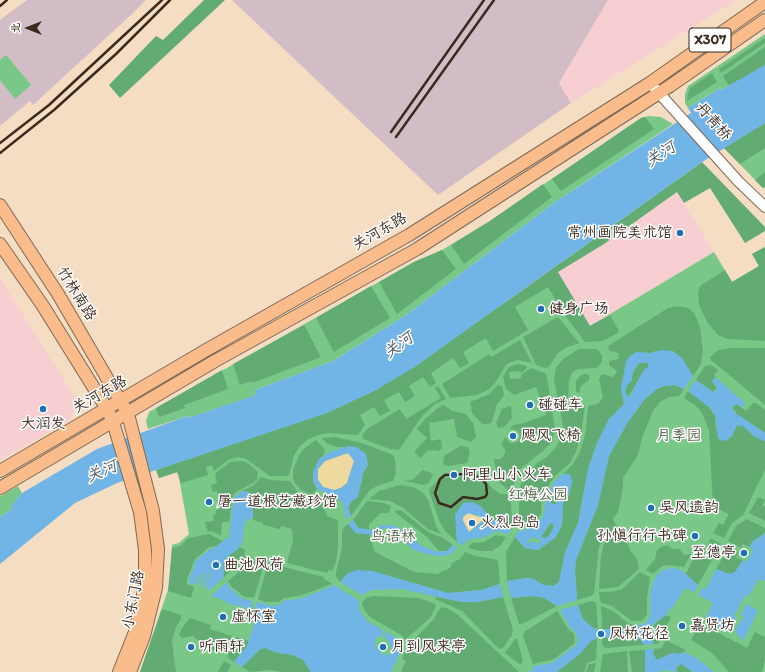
<!DOCTYPE html>
<html>
<head>
<meta charset="utf-8">
<style>
	body { margin:0 }
	#map { position:relative; width:765px; height:672px; overflow:hidden; background:#f4ddc3; font-family:Itim,"LXGW WenKai TC",sans-serif }
	canvas { display:block }
	.north { position:absolute; left:8px; top:8px; width:40px; height:40px; -webkit-text-stroke:3px #fff; paint-order:stroke; rotate:270deg; font-size:11px; font-weight:700; line-height:16px; text-align:center; color:#3b2a1e }
	.north::after { content:''; display:block; margin:auto; width:14px; height:18px; background:#3b2a1e; clip-path:polygon(50% 0,100% 100%,50% 72%,0 100%) }
</style>
</head>
<body>
<div id="map">
<canvas width="765" height="672"></canvas>
<div class="north">北</div>
</div>
<script>
const ctx = document.querySelector('canvas').getContext('2d');
ctx.lineJoin = 'round';
function fillPath(path, color) { ctx.fillStyle = color; ctx.fill(path, 'evenodd'); }
const toPath = rows => new Path2D(rows.map(r => 'M' + r).join(''));
function trace(path, color, width, dash) { ctx.strokeStyle = color; ctx.lineWidth = width; ctx.lineCap = dash ? 'butt' : 'round'; ctx.setLineDash(dash || []); ctx.stroke(path); }
function label(font, color, halo, rows, align = 'center') {
  ctx.font = font + ' Itim,"LXGW WenKai TC",sans-serif'; ctx.lineWidth = 3; ctx.setLineDash([]); ctx.textBaseline = 'middle'; ctx.strokeStyle = halo; ctx.fillStyle = color; for (const [text, x, y, turn = 0] of rows) {
    ctx.save(); ctx.translate(x, y); ctx.rotate((+turn || 0) * Math.PI / 180); ctx.textAlign = isNaN(turn) ? turn : align; if (halo) ctx.strokeText(text, 0, 0); ctx.fillText(text, 0, 0); ctx.restore();
  }
}
const built = toPath([
	[608,0,736,0,571,103,559,83],
	[677,192,714,252,590,326,557,272,604,244],
	[0,278,73,394,75,405,71,418,60,426,0,460]
]);
const industrial = toPath([
	[27,0,146,0,132,14,33,105,30,101,0,126,0,20],
	[232,0,608,0,559,83,571,103,438,195]
]);
const green = toPath([
	[765,34,765,65,721,90,720,88,688,108,685,103,685,94,688,86],
	[6,55,31,85,15,99,0,80,0,60],
	[649,116,661,117,673,124,555,202,409,313,333,361,255,390,257,395,188,418,187,416,148,429,146,421,149,412,414,262,442,250,490,221,641,118],
	[765,123,765,187,763,188,724,148],
	[765,247,765,672,140,672,170,584,172,545,179,543,189,534,178,472,159,478,156,470,265,433,413,368,491,311,557,272,590,326,714,252,732,282,759,266,752,254],
	[18,486,22,493,12,505,12,509,0,517,0,496]
]);
const forest = toPath([
	[204,0,225,0,120,98,109,85,156,36,163,40],
	[765,38,765,43,721,73,719,69],
	[765,47,765,65,729,86,723,76],
	[712,73,717,82,687,101,688,93,690,88],
	[645,117,654,129,561,191,552,179,641,118],
	[765,123,765,148,740,164,724,148],
	[702,162,765,227,765,231,745,243,710,188,684,203,677,192,604,244,558,272,590,326,610,315,619,331,618,333,603,341,585,342,564,314,548,287,515,307,528,330,493,351,486,338,463,352,469,363,460,368,453,358,431,373,436,383,430,387,423,377,409,386,415,396,405,402,399,392,384,400,390,411,380,416,374,407,360,415,365,425,358,435,329,433,318,435,307,440,299,447,294,456,289,475,287,476,270,476,246,459,238,457,228,460,214,471,212,465,206,467,208,475,181,483,177,472,159,478,156,470,327,413,374,391,413,368],
	[765,172,765,187,763,188,755,180],
	[543,184,552,197,464,264,451,245,490,221],
	[765,247,765,341,727,339,718,335,707,322,699,305,698,293,700,286,725,270,732,282,759,266,752,254],
	[442,250,456,269,397,314,379,282,414,262],
	[371,286,390,318,334,352,316,318],
	[677,306,688,308,694,313,700,327,703,352,701,364,693,376,688,368,656,351,650,353,636,352,625,371,621,389,624,404,609,419,597,443,588,469,578,523,565,552,559,582,553,586,543,585,534,579,527,578,507,581,506,552,515,537,525,548,538,550,556,537,562,525,563,503,569,495,570,474,563,474,572,465,579,454,585,435,588,406,598,404,603,397,599,379,601,375,603,374,613,377,617,371,609,365,609,361,618,359,619,353,609,351,608,346,668,308],
	[558,317,579,343,565,348,557,354,549,367,545,368,536,365,523,337],
	[304,325,321,357,252,383,251,381,240,385,233,364],
	[520,340,532,363,518,360,511,362,506,365,495,383,488,390,477,395,450,398,442,384,489,354,491,357],
	[732,348,765,348,765,405,711,360,710,357,719,350],
	[579,349,597,349,602,355,602,362,596,368,577,369,572,373,569,381,568,398,561,402,558,401,554,379,556,368,563,359],
	[639,363,648,363,649,366,643,372,629,396,627,396,625,391,627,385,631,382,633,372],
	[517,364,527,366,527,368,521,373,520,371,509,372,510,379,521,378,521,375,531,368,545,373,547,377,555,430,552,442,544,450,519,470,512,489,508,490,500,483,495,466,494,459,501,459,505,453,505,449,501,445,505,437,510,443,515,443,519,440,520,436,518,431,514,429,510,429,513,425,524,423,546,415,536,387,514,395,506,389,503,376,509,367],
	[711,365,718,370,714,375,716,377,712,381,717,388,713,392,696,380,705,366],
	[222,370,228,389,184,405,185,408,159,417,156,408],
	[585,374,589,375,589,380,581,386,579,393,576,392,576,381,580,376],
	[498,385,502,386,504,396,497,404,492,422,489,424,482,424,472,413,470,402,489,394],
	[674,385,684,389,679,396,669,397,660,402,653,411,642,438,638,455,623,478,623,489,618,512,613,519,618,529,608,534,599,547,594,593,591,596,577,600,575,570,576,560,598,505,609,456,628,422,644,400,657,389,664,386],
	[438,386,446,399,435,404,422,416,399,450,390,449,363,439,362,436,367,429,400,409,406,419,441,398,435,388],
	[688,391,709,407,715,415,716,430,732,436,737,425,743,426,755,437,765,441,765,470,743,515,732,523,724,538,713,533,719,523,723,525,729,514,713,507,709,430,702,413,696,406,684,398],
	[571,403,585,406,581,435,576,452,570,463,555,476,551,482,542,497,541,514,533,524,518,528,520,487,523,479,537,463,548,456,556,447,561,437,563,426,560,411,565,406],
	[753,403,756,403,765,410,765,433,756,428,748,421,739,416,732,408,737,404,746,411],
	[444,405,452,411,466,414,473,423,476,437,471,442,457,437,454,419,429,423,431,441,441,439,442,448,439,451,432,450,427,451,421,458,414,452,427,438,417,429,425,419,439,407],
	[511,406,512,418,504,427,498,428,496,423,502,409],
	[335,437,362,443,393,455,395,459,396,473,393,481,377,486,370,490,351,516,348,508,361,485,363,473,368,465,366,454,356,447,336,447,328,444,321,438],
	[316,440,325,450,323,456,319,459,313,481,317,489,312,495,301,490,296,485,293,479,293,470,299,455,305,448],
	[460,446,468,447,470,453,467,463,449,466,443,464,444,456],
	[243,461,249,464,258,472,257,479,253,483,236,492,233,495,229,522,222,522,221,536,214,532,207,531,205,522,214,521,213,515,216,514,216,510,220,509,217,491,213,492,211,485,217,483,215,474,230,462],
	[422,470,432,473,433,475,428,484,423,485,405,481,414,479],
	[463,472,476,473,482,476,493,489,501,494,510,495,512,517,511,529,500,526,493,521,489,513,456,524,457,542,445,531,439,520,429,491,430,488,445,473,445,478,463,477],
	[261,477,271,480,290,481,298,492,322,502,327,516,338,520,338,547,336,562,332,571,329,570,327,573,287,563,293,540,292,529,281,526,280,529,263,525,263,523,253,520,252,498,249,492,242,491,254,485],
	[400,485,413,487,422,492,428,499,436,526,441,534,428,529,402,507,390,501,369,499,379,491],
	[559,486,560,489,558,498,556,504,553,504,551,503,550,497],
	[758,497,765,500,762,506,765,506,765,521,749,513],
	[367,501,384,503,391,506,389,513,381,513,369,524,369,530,358,528,353,520],
	[397,510,402,511,428,532,443,538,453,545,447,551,439,551,427,537,395,512],
	[747,519,765,528,765,533,752,542,749,547,743,544,741,548,728,541,736,526],
	[552,523,554,527,548,537,545,538,541,537,550,524],
	[348,524,356,533,369,534,375,552,414,572,437,574,450,568,452,563,460,559,465,552,476,556,494,559,498,561,500,584,481,590,448,593,372,571,348,573,340,582,336,577,336,572,342,548,342,532,344,527],
	[619,532,620,537,628,544,631,552,637,559,639,569,618,587,599,589,601,555,604,544,609,538],
	[209,534,223,541,216,546,209,547,195,559,187,579,187,584,194,587,191,598,168,591,172,548,180,546,189,538],
	[496,535,506,537,500,546,492,551,479,551,468,548,472,543,484,542],
	[711,538,721,544,698,585,686,574,700,545,706,548],
	[667,545,673,549,679,549,685,555,691,554,684,567,669,565,662,566,653,574,646,570,655,559,657,550,661,547],
	[239,547,245,550,244,556,247,557,224,577,223,564,227,557],
	[729,547,739,552,736,557,743,560,735,572,730,574,716,569],
	[254,559,265,562,254,598,243,596,231,586,228,581],
	[268,563,324,577,324,579,332,584,299,596,284,598,279,602,265,602,258,599],
	[640,572,650,577,647,599,647,614,642,621,632,621,612,606,600,602,599,592,611,592,622,589],
	[373,596,419,598,435,604,436,606,430,618,405,640,401,635,370,617,363,608,362,603,366,598],
	[532,596,544,598,557,606,522,624,519,624,511,598],
	[436,597,462,602,477,602,503,597,513,629,512,635,503,648,499,649,462,611,435,599],
	[592,601,596,603,598,629,593,628,583,619,578,605],
	[601,606,613,611,629,624,634,625,625,629,602,629],
	[441,607,447,608,458,615,519,672,403,672,401,671,406,661,402,659,406,648,433,620],
	[162,609,181,615,181,619,176,627,172,641,176,672,140,672],
	[557,611,568,629,574,634,575,643,554,659,533,664,523,636,524,632],
	[664,615,671,617,658,644,654,644,649,633,650,629],
	[190,618,211,625,210,629,232,636,228,646,216,651,206,648,193,636,182,638,179,635,182,628],
	[700,623,747,648,755,632,765,637,765,659,762,672,729,672,712,653,691,640],
	[635,636,641,640,644,645,605,648,602,645,602,638],
	[236,637,249,641,247,646,234,662,227,657],
	[597,638,596,660,587,663,584,672,557,672,581,653,589,642],
	[515,639,517,639,523,661,521,665,505,653],
	[666,640,686,650,680,654,672,653,657,660,653,654,654,649,662,648],
	[265,648,277,653,293,655,304,660,311,672,282,672,270,670,250,672,242,667,260,649],
	[645,650,645,672,632,672,629,651],
	[627,651,628,672,600,672,603,654],
	[224,661,231,665,227,672,218,672],
	[596,663,594,672,586,672,589,664],
	[681,664,685,665,693,672,677,672,676,668]
]);
const sand = toPath([
	[345,453,350,454,354,461,347,483,341,488,334,490,323,487,318,480,318,469,325,461],
	[468,513,481,517,482,521,469,532,463,521,463,517]
]);
const water = toPath([
	[765,65,765,123,702,162,413,368,374,391,327,413,117,483,75,503,0,564,0,517,12,509,12,505,22,493,97,449,187,416,188,418,256,395,255,390,333,361,409,313,555,202,691,113,688,108,720,88,721,90],
	[662,350,673,351,682,358,693,376,684,389,674,385,664,386,657,389,644,400,628,422,609,456,598,505,576,560,575,570,577,600,557,606,544,598,532,596,511,598,507,581,527,578,534,579,543,585,553,586,559,582,565,552,578,523,588,469,597,443,609,419,624,404,621,389,626,361,630,356,636,352,650,353],
	[639,363,648,363,649,366,643,371,630,396,627,396,625,391,627,385,631,382,633,372],
	[715,377,745,403,742,408,737,404,734,405,732,408,734,412,765,433,765,441,755,437,743,426,737,425,732,436,727,440,722,441,718,438,715,415,709,407,688,391,696,380,713,392,716,391,717,388,712,381],
	[349,446,356,447,366,454,368,465,363,473,358,497,351,502,348,508,351,516,346,519,343,503,336,497,317,489,313,481,313,472,319,459,332,451],
	[348,453,354,461,347,483,341,488,334,490,323,487,318,480,318,469,325,461],
	[563,474,570,474,572,482,569,495,563,503,562,525,556,537,538,550,525,548,515,537,518,531,521,531,535,527,544,515,546,497,555,481],
	[559,486,560,489,558,498,556,504,553,504,551,503,550,497],
	[552,523,554,527,548,537,545,538,541,537,549,524],
	[531,537,539,539,540,543,528,542],
	[242,491,249,492,252,498,253,517,245,522,242,543,238,549,227,557,223,564,224,577,208,591,206,589,211,571,210,571,205,587,202,586,205,574,203,573,200,585,197,584,199,576,197,576,195,584,192,584,189,583,189,579,196,561,210,549,216,547,227,538,229,538,234,498],
	[471,502,479,505,500,526,511,529,508,534,496,531,485,537,470,539,462,545,457,542,455,515,463,503],
	[468,513,481,517,482,521,469,532,463,521,463,517],
	[353,520,358,528,372,530,383,525,396,526,422,546,437,552,447,551,453,545,457,548,449,555,440,556,423,553,414,550,408,545,405,536,395,530,385,528,372,535,356,533,348,524],
	[765,533,765,581,758,579,749,596,745,595,734,616,736,617,732,629,725,630,705,620,713,603,698,595,702,588,706,589,716,569,730,574,735,572,743,560,747,562,753,549,749,547,752,542],
	[675,568,682,571,698,585,694,592,685,588,672,609,670,608,666,615,652,625,649,633,654,644,644,645,641,640,635,636,602,638,602,629,625,629,644,624,648,620,650,616,650,594,653,582,659,572,666,569],
	[358,570,372,571,448,593,481,590,500,584,503,597,477,602,462,602,402,589,372,590,362,595,340,582,348,573],
	[227,582,229,587,241,598,253,601,251,609,226,603,226,601,211,596],
	[334,585,359,601,359,610,367,621,383,630,382,637,376,637,375,646,378,647,378,650,381,651,381,654,391,655,392,646,389,646,390,642,387,641,387,638,385,638,385,631,398,639,401,646,399,655,391,672,311,672,303,660,293,655,278,653,265,648,260,649,242,667,234,662,247,646,258,612,254,610,257,602,273,606,280,604,285,600,300,599],
	[747,604,758,610,744,640,737,635,735,630,744,617,741,614],
	[578,605,583,619,593,628,598,629,597,638,590,642,581,653,557,672,530,672,534,666,552,663,576,645,578,642,576,633,570,627,560,610],
	[654,649,653,654,657,660,672,653,680,654,683,652,695,657,714,672,693,672,681,664,676,668,677,672,665,670,658,672,645,672,645,650]
]);
const minor = toPath([
	[650,83,738,181,765,207]
]);
const major = toPath([
	[0,205,58,294,128,414,153,511,158,549,156,588,144,636,130,672],
	[0,244,43,306,107,409,113,422,140,512,145,550,145,586,135,632,119,672],
	[0,471,208,349,409,235,650,83,765,2],
	[0,488,215,361,417,249,670,86,765,20]
]);
const rail = toPath([
	[0,6,7,0],
	[391,132,484,0],
	[396,137,494,0],
	[0,143,49,105,162,0],
	[0,153,54,110,116,54,170,0],
	[466,474,481,478,486,484,487,494,485,497,477,499,463,497,451,507,439,503,435,493,440,479,445,475,466,474]
]);
const markers = [
	[680,233,4,"#1f6fb2"],
	[541,309,4,"#1f6fb2"],
	[530,405,4,"#1f6fb2"],
	[43,409,4,"#1f6fb2"],
	[513,436,4,"#1f6fb2"],
	[454,475,4,"#1f6fb2"],
	[209,502,4,"#1f6fb2"],
	[651,508,4,"#1f6fb2"],
	[472,523,4,"#1f6fb2"],
	[695,536,4,"#1f6fb2"],
	[744,553,4,"#1f6fb2"],
	[216,565,4,"#1f6fb2"],
	[223,617,4,"#1f6fb2"],
	[682,626,4,"#1f6fb2"],
	[601,634,4,"#1f6fb2"],
	[191,647,4,"#1f6fb2"],
	[383,647,4,"#1f6fb2"]
];
const shields = [
	[710,40,42]
];
const shieldNames = [
	["X307",710,40]
];
const streetNames = [
	["丹青桥",713,122,48],
	["关河东路",380,232,-30],
	["竹林南路",76,294,58],
	["关河东路",100,395,-30],
	["小东门路",134,600,-79]
];
const poiNames = [
	["常州画院美术馆",672,233,"right"],
	["健身广场",549,309],
	["碰碰车",538,405],
	["大润发",43,424,"center"],
	["飓风飞椅",521,436],
	["阿里山小火车",462,475],
	["屠一道根艺藏珍馆",217,502],
	["吴风遗韵",659,508],
	["火烈鸟岛",480,523],
	["孙慎行行书碑",687,536,"right"],
	["至德亭",736,553,"right"],
	["曲池风荷",224,565],
	["虚怀室",231,617],
	["嘉贤坊",690,626],
	["凤桥花径",609,634],
	["听雨轩",199,647],
	["月到风来亭",391,647]
];
const parkNames = [
	["月季园",679,436],
	["红梅公园",538,495],
	["鸟语林",393,537]
];
const waterNames = [
	["关河",661,155,-33],
	["关河",399,346,-36],
	["关河",102,472,-23]
];
fillPath(built, '#f7cfd2');
fillPath(industrial, '#d2bdc6');
fillPath(green, '#79c888');
fillPath(forest, '#62ac74');
fillPath(sand, '#eeda9e');
fillPath(water, '#71b4e6');
trace(minor, '#7c6958', 12);
trace(major, '#7c6958', 14);
trace(minor, '#fff', 10);
trace(major, '#f9bc8a', 12);
trace(rail, '#3b2a1e', 2.5);
for (const [x, y, r, color] of markers) { const dot = new Path2D(); dot.arc(x, y, r, 0, 2 * Math.PI); ctx.fillStyle = color; ctx.fill(dot); trace(dot, '#fff', 1.5); }
for (const [x, y, w] of shields) { const box = new Path2D(); box.roundRect(x - w / 2, y - 12, w, 24, 3); ctx.fillStyle = '#fff'; ctx.fill(box); trace(box, '#3b2a1e', 1); }
label('bold 14px', '#3b2a1e', null, shieldNames);
label('15px', '#3b2a1e', '#fff', streetNames);
label('15px', '#3b2a1e', '#fff', poiNames, 'left');
label('15px', '#516143', '#fff', parkNames);
label('italic 16px', '#4e5a64', '#fff', waterNames);
</script>
</body>
</html>
